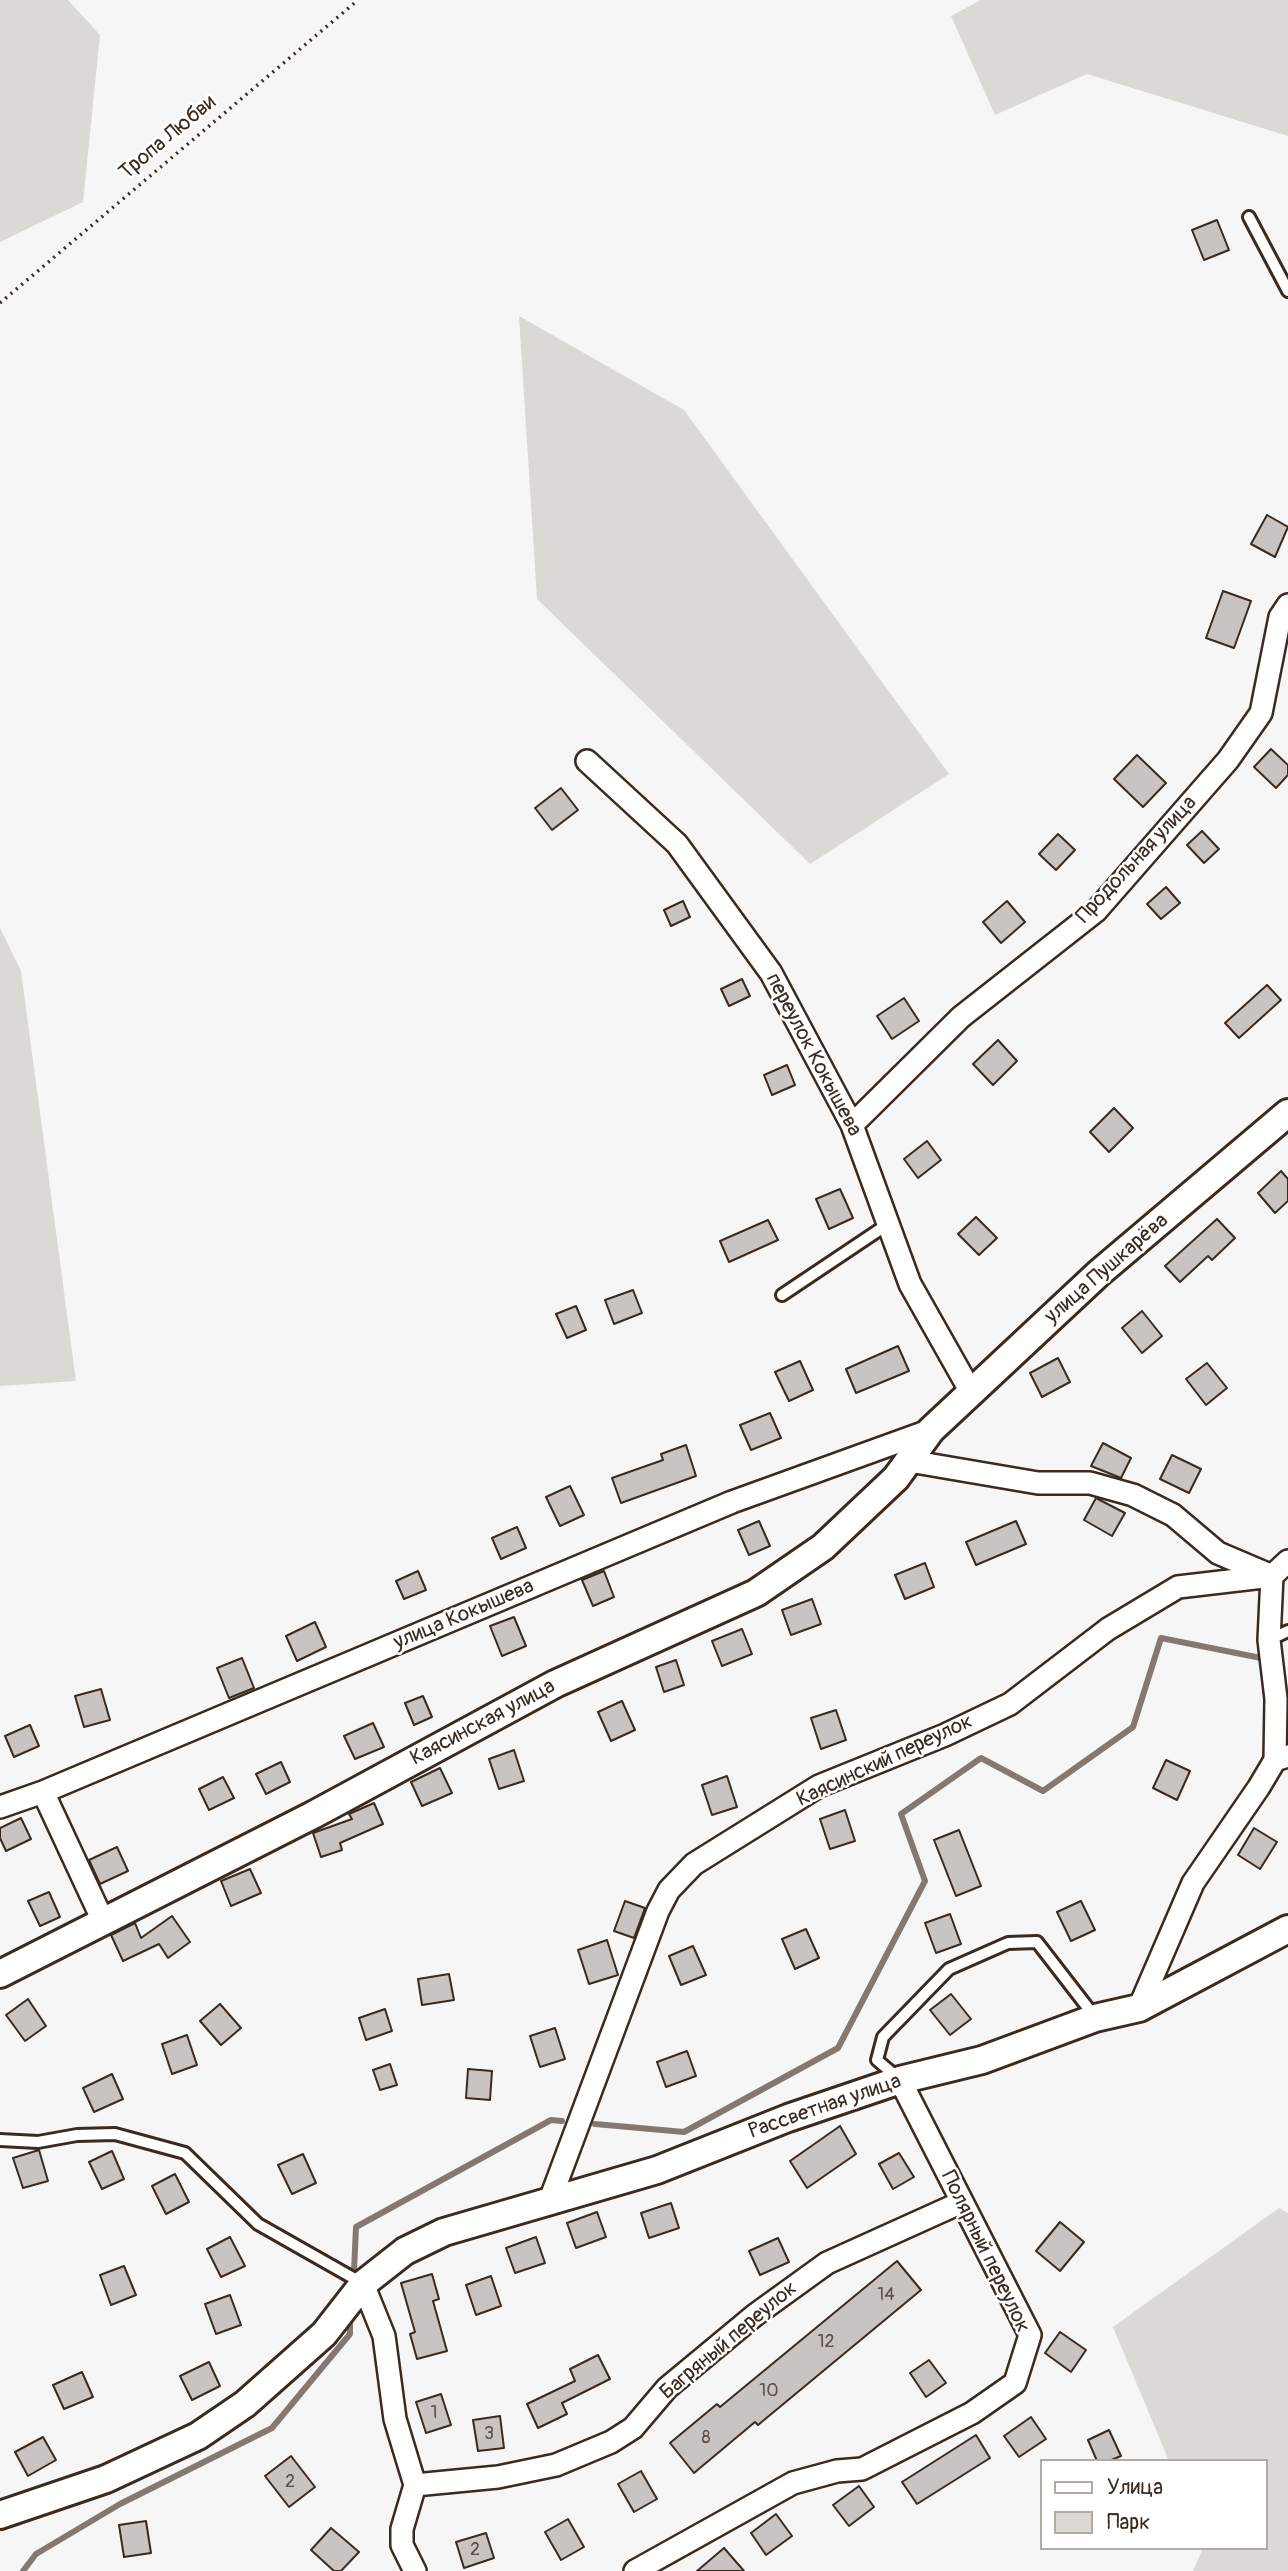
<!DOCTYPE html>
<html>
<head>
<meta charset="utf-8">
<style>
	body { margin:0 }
	#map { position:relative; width:1288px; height:2571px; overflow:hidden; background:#f7f6f6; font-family:Pangolin,sans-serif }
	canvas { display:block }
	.legend { position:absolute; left:1040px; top:2459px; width:228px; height:91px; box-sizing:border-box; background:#fff; border:2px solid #b1aaa5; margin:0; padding:9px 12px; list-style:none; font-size:21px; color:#3b2a1e }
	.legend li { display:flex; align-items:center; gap:14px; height:35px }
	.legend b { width:35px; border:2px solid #b1aaa5 }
</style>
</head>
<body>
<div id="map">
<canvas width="1288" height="2571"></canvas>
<ul class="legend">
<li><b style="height:9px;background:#fff"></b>Улица</li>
<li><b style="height:19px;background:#dbd9d6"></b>Парк</li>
</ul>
</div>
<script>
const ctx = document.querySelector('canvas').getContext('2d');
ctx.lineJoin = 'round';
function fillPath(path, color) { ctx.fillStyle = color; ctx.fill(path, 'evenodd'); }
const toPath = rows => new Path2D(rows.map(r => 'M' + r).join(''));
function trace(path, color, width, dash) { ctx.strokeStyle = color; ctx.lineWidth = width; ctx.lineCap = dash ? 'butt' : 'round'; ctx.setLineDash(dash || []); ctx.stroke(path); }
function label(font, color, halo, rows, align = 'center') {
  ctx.font = font + ' Pangolin,sans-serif'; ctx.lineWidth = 5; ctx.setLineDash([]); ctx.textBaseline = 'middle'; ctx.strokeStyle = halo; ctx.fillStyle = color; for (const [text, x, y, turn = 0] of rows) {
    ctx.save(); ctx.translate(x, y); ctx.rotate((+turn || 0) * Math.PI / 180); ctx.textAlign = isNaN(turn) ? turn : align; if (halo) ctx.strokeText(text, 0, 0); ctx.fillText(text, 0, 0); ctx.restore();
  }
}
const green = toPath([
	[0,0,68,0,100,35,83,202,0,242],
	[981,0,1288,0,1288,136,1087,74,995,115,951,16],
	[519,316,684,410,949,774,810,864,537,599],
	[0,928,21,971,76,1381,0,1386],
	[1279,2208,1288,2213,1288,2571,1193,2571,1203,2548,1265,2548,1265,2461,1169,2461,1113,2327]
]);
const stream = toPath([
	[595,2124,684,2132,838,2048,925,1881,901,1814,981,1758,1043,1791,1133,1727,1161,1638,1266,1659],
	[354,2271,356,2227,551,2120,562,2121],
	[23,2571,36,2554,120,2504,272,2428,350,2334,350,2319]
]);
const building = toPath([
	[1217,220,1229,250,1204,260,1192,230,1217,220],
	[1267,515,1288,527,1275,557,1251,544,1267,515],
	[1223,591,1251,601,1234,648,1206,638,1223,591],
	[1271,749,1288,765,1288,775,1276,788,1254,767,1271,749],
	[1137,755,1166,783,1143,807,1114,779,1137,755],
	[561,788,578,810,552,830,535,808,561,788],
	[1202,831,1219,849,1204,863,1187,845,1202,831],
	[1058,834,1075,850,1056,870,1039,854,1058,834],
	[1166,887,1180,903,1161,919,1147,904,1166,887],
	[683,901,690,917,671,926,664,910,683,901],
	[1007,901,1025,922,1001,943,983,922,1007,901],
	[742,979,750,996,729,1006,721,989,742,979],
	[1267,985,1281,1000,1239,1038,1225,1023,1267,985],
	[904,998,919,1021,892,1039,877,1016,904,998],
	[998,1040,1017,1061,993,1085,973,1064,998,1040],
	[787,1065,795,1085,772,1095,764,1075,787,1065],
	[1114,1108,1133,1128,1109,1152,1090,1132,1114,1108],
	[927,1141,941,1160,918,1178,904,1159,927,1141],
	[1281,1171,1288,1179,1288,1201,1275,1213,1258,1193,1281,1171],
	[840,1189,853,1218,829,1229,816,1199,840,1189],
	[976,1217,997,1238,979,1255,958,1234,976,1217],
	[1217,1219,1235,1238,1212,1260,1208,1256,1180,1282,1165,1266,1217,1219],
	[768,1220,778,1240,729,1262,720,1241,768,1220],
	[633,1290,642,1313,614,1324,605,1300,633,1290],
	[576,1306,586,1330,567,1338,556,1314,576,1306],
	[1142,1311,1162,1336,1142,1353,1122,1328,1142,1311],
	[898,1346,909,1371,856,1393,846,1369,898,1346],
	[1058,1358,1070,1382,1042,1397,1030,1373,1058,1358],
	[800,1361,813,1390,789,1401,775,1372,800,1361],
	[1207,1363,1227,1388,1206,1405,1186,1379,1207,1363],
	[770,1413,781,1438,751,1450,740,1425,770,1413],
	[1103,1443,1131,1458,1121,1478,1091,1466,1103,1443],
	[686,1445,696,1476,621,1503,612,1478,663,1460,661,1454,686,1445],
	[1172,1455,1201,1469,1189,1493,1160,1479,1172,1455],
	[570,1486,584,1515,560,1526,546,1497,570,1486],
	[1096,1498,1125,1513,1112,1536,1084,1520,1096,1498],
	[759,1521,770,1546,749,1555,738,1530,759,1521],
	[1016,1521,1026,1544,976,1565,966,1542,1016,1521],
	[517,1527,526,1548,501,1559,492,1538,517,1527],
	[925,1563,934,1587,905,1599,895,1575,925,1563],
	[418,1571,426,1590,404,1599,396,1581,418,1571],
	[604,1571,614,1597,593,1606,582,1580,604,1571],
	[812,1599,821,1624,791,1635,782,1610,812,1599],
	[514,1617,526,1646,502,1656,490,1626,514,1617],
	[315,1622,326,1647,297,1661,286,1636,315,1622],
	[742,1629,752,1654,722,1666,712,1641,742,1629],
	[242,1658,254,1688,229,1698,217,1668,242,1658],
	[676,1660,684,1685,664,1692,656,1667,676,1660],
	[101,1689,110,1720,84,1727,75,1696,101,1689],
	[423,1696,432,1717,414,1725,405,1703,423,1696],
	[622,1701,635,1730,611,1741,598,1712,622,1701],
	[836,1710,846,1740,821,1749,811,1718,836,1710],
	[373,1723,384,1747,355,1759,344,1736,373,1723],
	[30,1725,39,1746,14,1757,5,1736,30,1725],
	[514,1750,524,1781,499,1789,489,1759,514,1750],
	[1166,1760,1190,1771,1177,1800,1153,1788,1166,1760],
	[281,1762,290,1782,266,1794,256,1774,281,1762],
	[440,1768,452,1793,422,1806,411,1782,440,1768],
	[727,1776,737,1807,712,1815,702,1785,727,1776],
	[223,1777,234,1798,209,1810,199,1789,223,1777],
	[374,1803,383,1824,340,1843,342,1850,321,1857,313,1833,352,1819,349,1814,374,1803],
	[845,1810,855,1841,830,1849,820,1819,845,1810],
	[21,1818,31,1839,6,1851,0,1838,0,1828,21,1818],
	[1254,1828,1277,1842,1260,1869,1238,1855,1254,1828],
	[959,1830,981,1886,956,1896,934,1840,959,1830],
	[117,1847,128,1871,100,1884,89,1860,117,1847],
	[250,1869,261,1893,231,1906,221,1881,250,1869],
	[49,1892,60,1917,40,1926,28,1901,49,1892],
	[625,1901,645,1908,634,1938,614,1931,625,1901],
	[1081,1901,1095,1930,1071,1941,1057,1912,1081,1901],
	[950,1914,961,1944,936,1953,925,1923,950,1914],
	[172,1916,190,1942,168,1958,159,1944,123,1961,111,1935,135,1923,141,1938,172,1916],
	[806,1929,819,1958,795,1969,782,1939,806,1929],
	[607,1940,618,1975,589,1984,578,1950,607,1940],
	[693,1946,706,1975,681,1985,669,1956,693,1946],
	[449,1974,454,2000,422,2005,418,1979,449,1974],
	[951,1994,971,2019,950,2035,930,2010,951,1994],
	[28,1999,46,2026,25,2041,6,2015,28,1999],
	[220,2004,241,2028,221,2045,200,2021,220,2004],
	[385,2009,392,2031,366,2040,359,2018,385,2009],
	[555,2028,565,2059,540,2067,530,2036,555,2028],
	[187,2035,197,2065,172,2074,162,2044,187,2035],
	[687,2051,696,2076,666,2087,657,2062,687,2051],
	[390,2064,397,2085,380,2090,373,2070,390,2064],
	[468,2069,492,2071,490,2100,466,2098,468,2069],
	[112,2074,123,2099,94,2112,83,2088,112,2074],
	[840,2126,856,2154,807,2188,790,2161,840,2126],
	[39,2150,48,2181,23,2188,13,2158,39,2150],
	[112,2151,124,2179,102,2189,89,2162,112,2151],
	[899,2153,914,2177,893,2189,879,2164,899,2153],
	[303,2154,316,2183,292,2194,278,2165,303,2154],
	[175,2174,189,2202,166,2214,152,2186,175,2174],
	[671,2203,679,2228,649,2238,641,2213,671,2203],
	[597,2212,606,2237,576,2248,567,2223,597,2212],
	[1060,2222,1084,2242,1060,2271,1036,2251,1060,2222],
	[230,2237,245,2266,221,2277,207,2249,230,2237],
	[536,2237,545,2263,515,2273,506,2248,536,2237],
	[778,2238,789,2262,760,2275,749,2251,778,2238],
	[897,2261,921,2290,758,2425,755,2422,694,2473,670,2443,717,2404,720,2407,897,2261],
	[124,2266,136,2295,111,2305,100,2275,124,2266],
	[432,2274,439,2299,433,2301,447,2351,417,2359,410,2334,415,2332,401,2283,432,2274],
	[491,2276,501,2306,476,2315,466,2285,491,2276],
	[230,2295,241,2325,216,2334,205,2304,230,2295],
	[1060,2332,1086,2350,1071,2372,1045,2353,1060,2332],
	[598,2355,610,2379,562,2403,567,2414,538,2428,527,2404,575,2381,570,2369,598,2355],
	[929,2360,946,2383,926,2397,910,2373,929,2360],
	[209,2362,220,2386,192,2400,180,2376,209,2362],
	[82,2372,93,2397,64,2409,53,2385,82,2372],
	[441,2394,451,2425,426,2433,416,2402,441,2394],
	[500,2416,504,2448,478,2451,473,2420,500,2416],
	[1031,2417,1046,2439,1019,2457,1004,2436,1031,2417],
	[1109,2430,1121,2456,1109,2461,1097,2461,1088,2440,1109,2430],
	[976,2435,990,2458,917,2504,902,2482,976,2435],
	[43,2437,56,2460,28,2476,15,2452,43,2437],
	[291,2456,315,2487,289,2507,265,2476,291,2456],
	[641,2471,657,2499,634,2512,618,2484,641,2471],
	[859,2486,874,2507,849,2526,833,2505,859,2486],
	[776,2514,792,2536,766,2555,751,2533,776,2514],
	[568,2519,584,2547,561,2560,545,2532,568,2519],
	[146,2521,151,2553,124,2557,119,2525,146,2521],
	[331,2528,359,2552,341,2571,334,2571,311,2550,331,2528],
	[486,2533,494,2558,464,2568,456,2542,486,2533],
	[724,2548,744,2571,697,2571,724,2548]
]);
const path = toPath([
	[0,303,358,0]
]);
const service = toPath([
	[1249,217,1288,291],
	[782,1295,888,1224],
	[1269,1640,1288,1631],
	[898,2078,877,2060,883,2037,949,1969,1008,1943,1037,1942,1095,2017],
	[0,2140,38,2142,77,2135,115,2134,185,2153,258,2224,362,2283]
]);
const minor = toPath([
	[587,761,677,844,771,973,852,1125,910,1284,971,1392],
	[852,1125,961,1017,1096,911,1228,760,1261,713,1280,617,1288,605],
	[909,1461,1038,1483,1090,1483,1133,1495,1173,1515,1218,1553,1272,1576,1269,1640,1276,1699,1275,1760],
	[43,1792,104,1923],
	[0,1807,43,1792,732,1502,931,1430],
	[1139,2008,1193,1883,1259,1787,1275,1760,1288,1756],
	[550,2200,658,1911,669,1890,694,1864,819,1786,945,1735,1010,1704,1108,1629,1178,1587,1272,1576,1288,1561],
	[363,2284,384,2336,395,2419,415,2485,402,2529,402,2545,415,2571],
	[415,2485,498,2477,556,2465,611,2442,633,2428,667,2388,755,2315,827,2263,962,2202],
	[635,2571,793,2483,837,2471,862,2469,972,2413,1015,2383,1030,2335,900,2080]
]);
const tertiary = toPath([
	[0,1974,313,1815,555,1684,756,1593,823,1547,896,1478,931,1430,1099,1273,1288,1113],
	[0,2515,106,2479,198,2436,245,2404,324,2334,363,2284,405,2251,444,2232,657,2170,788,2118,900,2080,982,2060,1095,2018,1139,2008,1288,1929]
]);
const numberNames = [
	["14",886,2295],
	["12",826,2342],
	["10",769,2391],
	["1",434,2413],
	["3",489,2434],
	["8",706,2438],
	["2",290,2482],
	["2",475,2550]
];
const streetNames = [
	["Тропа Любви",168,138,-40],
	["Продольная улица",1137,860,-47],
	["переулок Кокышева",813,1055,62],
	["улица Пушкарёва",1107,1269,-41],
	["улица Кокышева",464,1615,-23],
	["Каясинская улица",483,1723,-28],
	["Каясинский переулок",885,1761,-25],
	["Рассветная улица",825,2107,-19],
	["Полярный переулок",985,2252,64],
	["Багряный переулок",729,2341,-40]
];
fillPath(green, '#dbd9d6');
trace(stream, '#847972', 6);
fillPath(building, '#c9c3c1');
trace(building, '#3b2a1e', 2);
trace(service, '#3b2a1e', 16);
trace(minor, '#3b2a1e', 26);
trace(tertiary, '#3b2a1e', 32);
trace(path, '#3b2a1e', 3.5, [2, 5]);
trace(service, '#fff', 10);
trace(minor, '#fff', 21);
trace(tertiary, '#fff', 26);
label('18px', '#5e5047', null, numberNames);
label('21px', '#3b2a1e', '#fff', streetNames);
</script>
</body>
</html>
